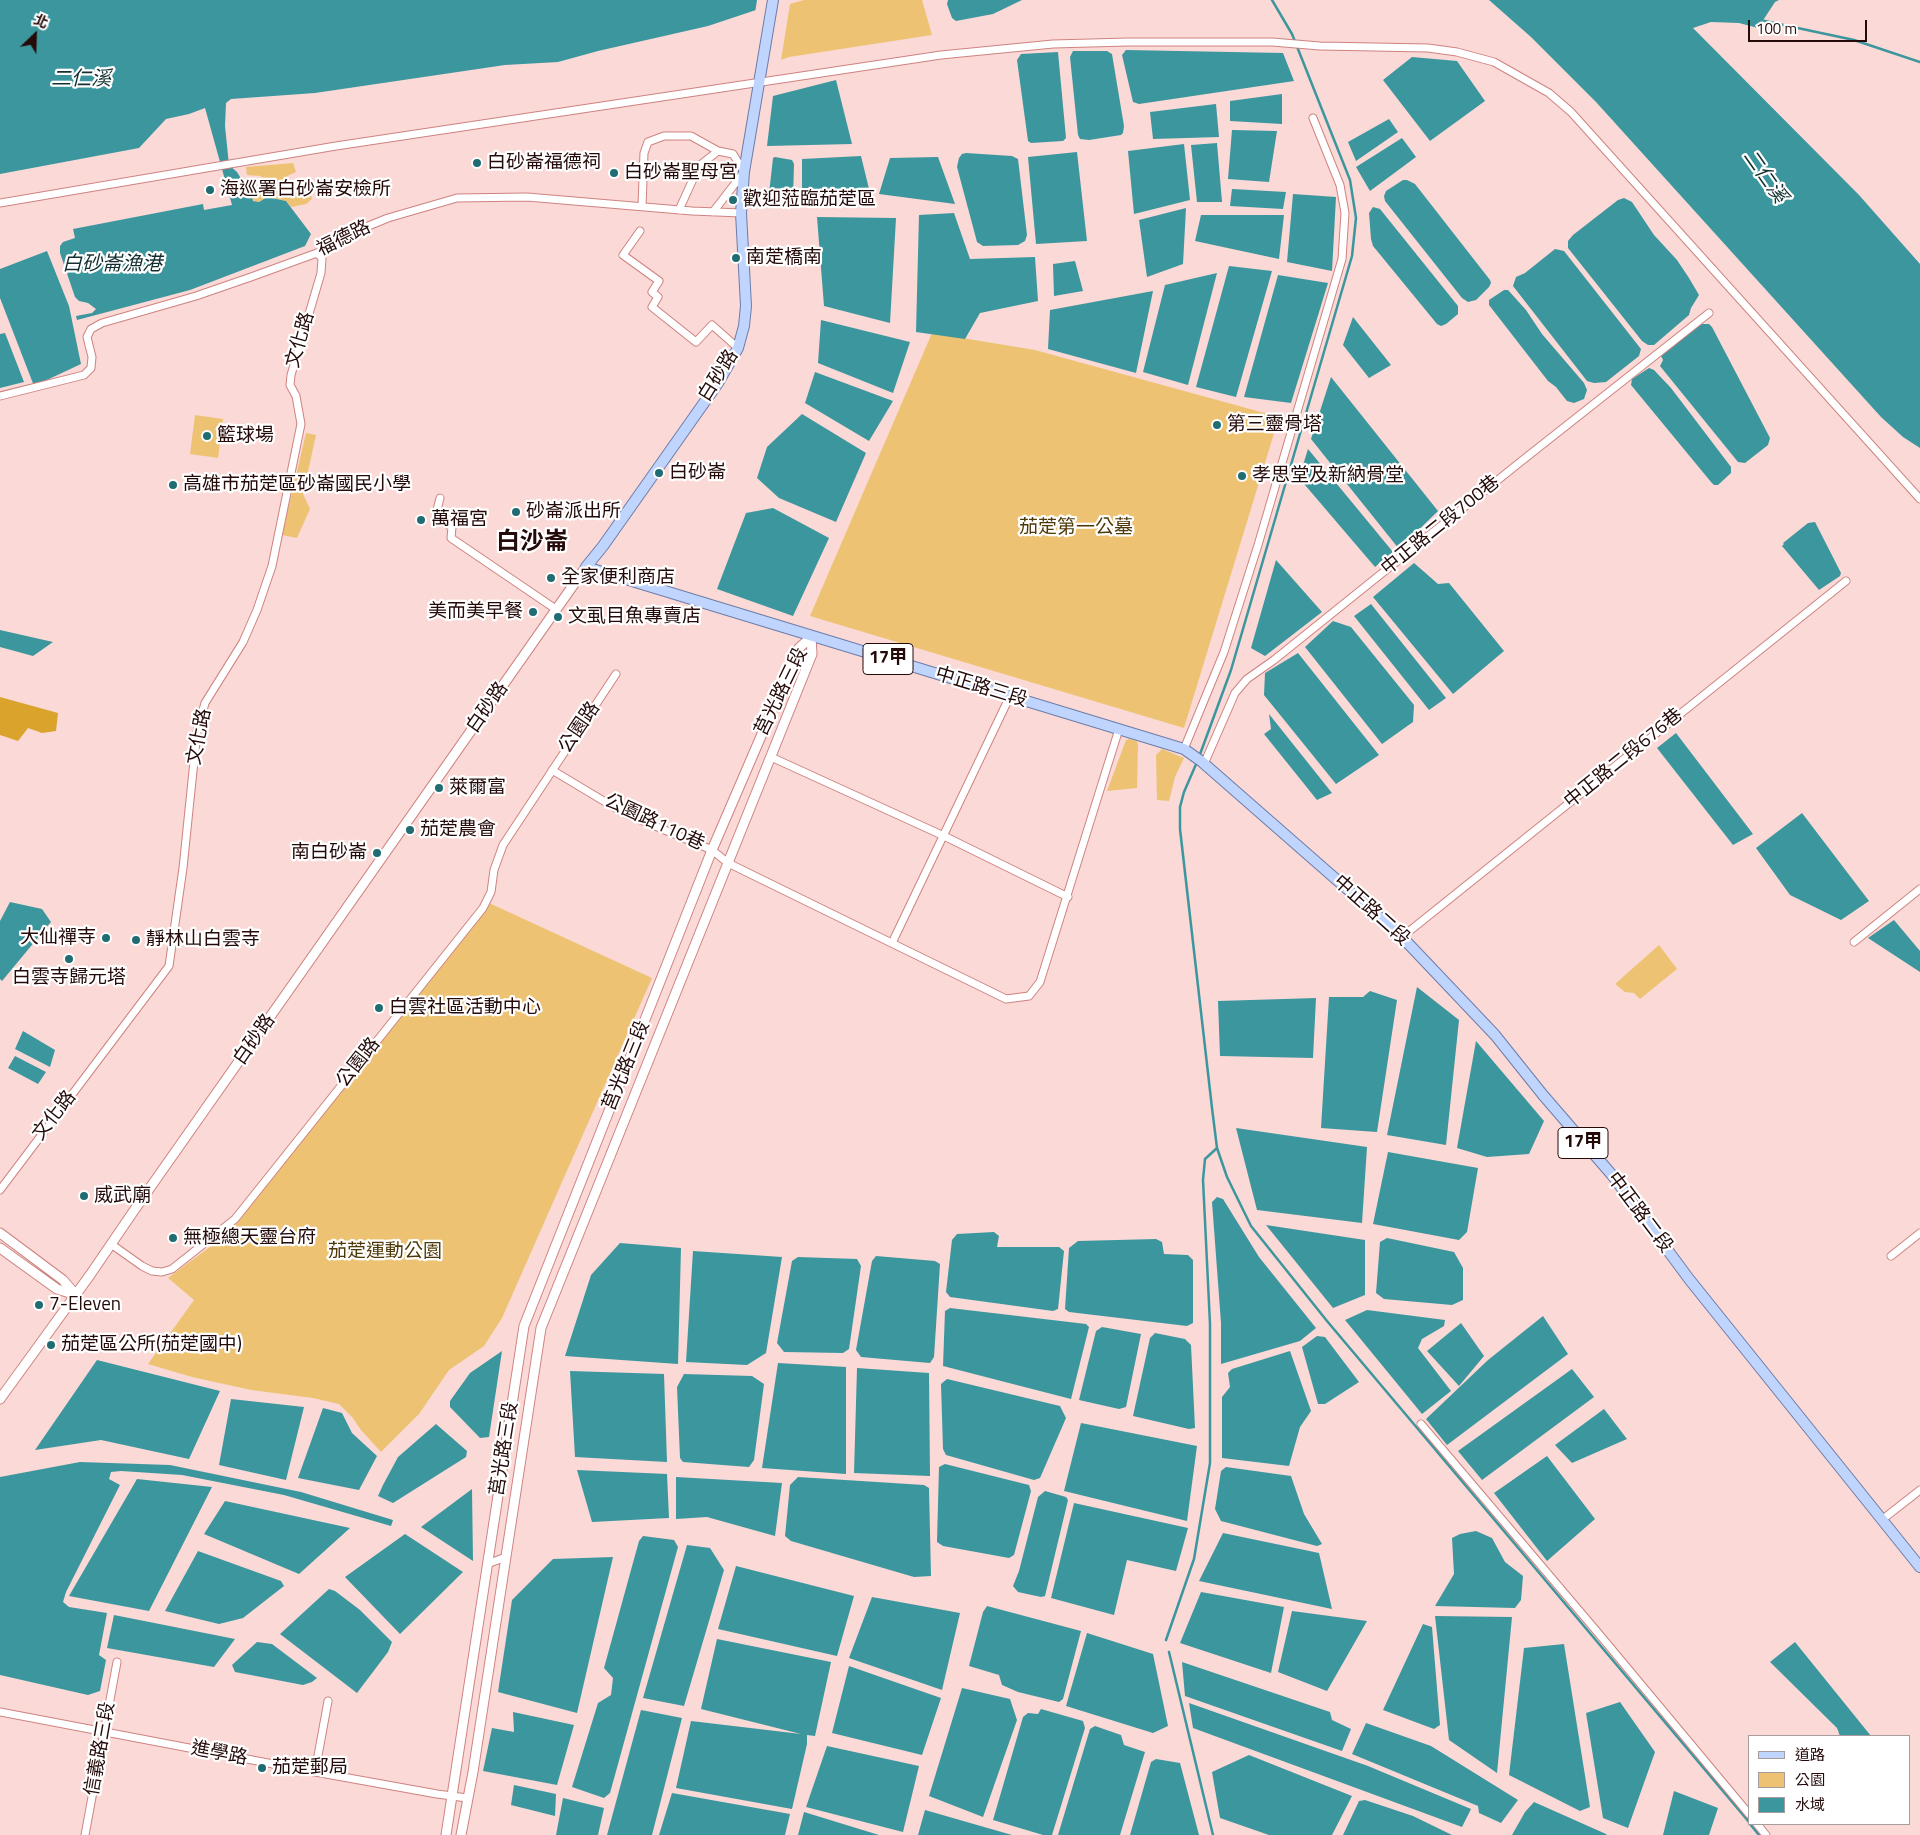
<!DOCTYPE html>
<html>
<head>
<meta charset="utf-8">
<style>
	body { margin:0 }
	#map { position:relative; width:1920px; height:1835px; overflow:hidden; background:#fad9d6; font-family:"Titillium Web","Noto Sans TC",sans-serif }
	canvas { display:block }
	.legend { position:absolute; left:1748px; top:1735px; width:162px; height:90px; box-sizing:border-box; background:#fff; border:1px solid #a89d9d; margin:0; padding:6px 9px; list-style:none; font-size:15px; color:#250a0a }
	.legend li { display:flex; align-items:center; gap:10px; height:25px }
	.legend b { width:25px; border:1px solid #a89d9d }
	.north { position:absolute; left:10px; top:10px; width:50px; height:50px; -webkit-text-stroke:4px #fff; paint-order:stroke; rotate:24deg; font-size:14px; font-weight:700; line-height:20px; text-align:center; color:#250a0a }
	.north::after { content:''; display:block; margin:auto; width:18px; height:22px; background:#250a0a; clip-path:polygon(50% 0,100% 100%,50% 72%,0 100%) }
	.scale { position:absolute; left:1748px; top:20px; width:119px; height:22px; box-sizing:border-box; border:2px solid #250a0a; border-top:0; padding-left:6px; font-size:15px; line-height:18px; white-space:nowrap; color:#250a0a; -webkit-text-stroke:4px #fff; paint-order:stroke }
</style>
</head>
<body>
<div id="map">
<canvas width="1920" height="1835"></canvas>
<ul class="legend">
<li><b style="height:6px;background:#bfd5fe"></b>道路</li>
<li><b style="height:14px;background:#edc373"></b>公園</li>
<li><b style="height:14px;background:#3c969e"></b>水域</li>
</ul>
<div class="north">北</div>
<div class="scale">100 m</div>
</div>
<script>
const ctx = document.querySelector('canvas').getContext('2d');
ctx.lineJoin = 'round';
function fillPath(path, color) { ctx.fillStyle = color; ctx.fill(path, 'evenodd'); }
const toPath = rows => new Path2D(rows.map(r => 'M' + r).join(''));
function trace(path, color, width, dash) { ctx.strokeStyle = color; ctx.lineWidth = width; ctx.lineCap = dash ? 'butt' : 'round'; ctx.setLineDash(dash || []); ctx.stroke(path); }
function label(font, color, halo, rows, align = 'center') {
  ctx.font = font + ' "Titillium Web","Noto Sans TC",sans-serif'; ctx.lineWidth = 4.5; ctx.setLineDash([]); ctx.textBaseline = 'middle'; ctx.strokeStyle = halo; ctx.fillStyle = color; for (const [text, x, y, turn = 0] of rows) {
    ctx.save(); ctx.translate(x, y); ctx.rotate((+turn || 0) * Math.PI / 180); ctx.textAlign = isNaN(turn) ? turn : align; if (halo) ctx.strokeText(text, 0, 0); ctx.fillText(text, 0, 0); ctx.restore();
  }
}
const green = toPath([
	[804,0,922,0,932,35,789,57,781,60,790,4],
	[293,163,296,172,287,176,289,184,299,191,310,191,312,199,306,204,291,207,286,201,268,197,258,202,252,200,252,196,248,190,270,188,271,185,262,181,261,176,247,175,246,167],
	[932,333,1035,350,1279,417,1184,728,810,616],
	[195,415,223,419,218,458,190,454],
	[306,433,316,435,303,494,310,509,297,538,282,535],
	[1129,739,1137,741,1138,746,1137,788,1107,791,1126,740],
	[1162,749,1184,758,1175,777,1169,801,1157,800,1156,755],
	[489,903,652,978,502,1318,484,1346,449,1370,419,1414,381,1452,361,1430,352,1417,339,1404,313,1398,251,1390,192,1377,148,1364,194,1300,168,1278,230,1232],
	[1659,945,1677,969,1640,999,1634,993,1625,992,1615,984]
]);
const forest = toPath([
	[0,697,58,713,56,731,42,733,28,728,18,741,0,735]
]);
const water = toPath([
	[0,0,786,0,708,26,598,51,558,62,505,65,315,93,231,99,226,103,225,126,229,165,237,172,252,196,253,201,259,202,267,197,286,201,311,234,305,246,190,290,77,320,76,316,92,313,96,309,88,303,79,301,75,297,60,253,60,246,63,242,75,238,73,229,203,204,204,210,232,205,205,108,189,114,166,119,139,148,0,174],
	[948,0,1022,0,993,14,956,21,952,18,947,4],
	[1489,0,1779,0,1775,2,1758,28,1739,23,1711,22,1693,28,1859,195,1920,264,1920,448,1903,437,1881,417,1596,102,1531,37],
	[1126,50,1283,53,1294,81,1139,104,1133,102,1122,55],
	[1073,51,1107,51,1112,54,1124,126,1123,133,1121,135,1089,140,1080,139,1078,135,1070,57],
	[1058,52,1066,138,1063,141,1031,143,1028,141,1017,60,1021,54],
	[1412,57,1457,61,1485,101,1430,141,1383,80],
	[836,80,852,144,767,146,773,96],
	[1282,94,1282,124,1230,121,1230,101],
	[1216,104,1219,137,1153,139,1150,112],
	[1389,119,1398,132,1356,161,1348,142],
	[1232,130,1277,131,1269,182,1228,179],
	[1402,138,1416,157,1370,191,1356,167],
	[1217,143,1222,202,1197,202,1191,145],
	[1184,144,1190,200,1134,214,1128,151],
	[1077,152,1087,241,1036,244,1028,157],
	[966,153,1012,156,1018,159,1027,235,1025,241,1018,245,983,246,977,242,957,167,959,158,962,154],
	[861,156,870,193,802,197,802,159],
	[775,157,792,160,794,164,793,198,771,196,769,194,773,158],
	[938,157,955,204,879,194,890,158],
	[1403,180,1407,180,1415,184,1490,280,1491,283,1489,287,1476,300,1468,302,1462,298,1385,201,1384,196,1386,191],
	[1232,189,1286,192,1283,209,1230,206],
	[1293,194,1336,197,1332,271,1287,262],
	[1624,198,1632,202,1654,235,1677,260,1689,278,1699,295,1691,308,1689,315,1654,345,1648,345,1642,341,1568,248,1568,241,1573,235,1618,200],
	[1373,207,1380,209,1458,306,1458,314,1446,324,1441,326,1437,324,1373,246,1371,239,1369,213],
	[1186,208,1183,264,1147,277,1139,220],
	[954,213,970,259,1035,257,1038,301,980,313,965,339,916,332,919,215],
	[1201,215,1284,215,1279,259,1195,241],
	[817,217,896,218,890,323,824,306],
	[1555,249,1564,251,1641,349,1639,356,1606,382,1594,383,1587,381,1513,286,1516,277,1525,273],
	[47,251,69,306,81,364,34,386,0,298,0,269],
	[1075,261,1083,291,1054,296,1053,264],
	[1229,266,1272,271,1236,397,1196,387],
	[1217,273,1188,385,1143,372,1165,285],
	[1278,275,1328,283,1291,403,1244,397],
	[1504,290,1508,290,1526,310,1542,334,1584,383,1587,390,1584,399,1574,403,1567,401,1556,387,1548,381,1489,305,1489,300],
	[1153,291,1136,373,1048,349,1050,310],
	[1353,317,1391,365,1369,378,1343,345],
	[821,320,910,342,893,393,818,363],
	[1700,324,1709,324,1712,327,1770,438,1768,445,1745,463,1738,462,1660,366,1663,360,1661,356],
	[5,333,24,382,0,388,0,334],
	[1649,368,1654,370,1671,388,1731,467,1731,473,1718,485,1714,485,1711,482,1631,385,1632,379],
	[815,372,893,401,869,441,805,403],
	[1331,377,1438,511,1399,549,1311,439],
	[802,414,866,453,836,522,779,498,757,478,767,447],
	[1308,449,1393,552,1375,567,1299,478],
	[773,508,829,538,793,616,717,589,746,513],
	[1815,522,1841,573,1840,576,1819,590,1782,546,1784,544,1783,543,1808,523],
	[1276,560,1322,612,1265,656,1251,648],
	[1414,563,1438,584,1449,583,1504,651,1453,694,1373,597],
	[1371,604,1446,698,1429,710,1354,616],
	[1333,621,1351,627,1414,705,1413,722,1382,744,1305,647],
	[0,630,53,642,33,656,0,647],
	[1298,653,1379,755,1336,784,1264,695,1265,673],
	[1269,714,1332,793,1317,800,1264,734,1271,729],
	[1676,733,1753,834,1733,845,1657,748],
	[1802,813,1869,901,1841,920,1790,895,1756,848],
	[10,902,42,909,51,922,2,981,0,979,0,921],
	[1894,920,1920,951,1920,972,1868,938],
	[1417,987,1459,1020,1446,1145,1387,1135],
	[1370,991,1397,1000,1377,1132,1321,1128,1329,997,1363,997],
	[1316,998,1313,1058,1220,1056,1218,1001],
	[23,1031,55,1050,50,1067,15,1049],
	[1476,1041,1544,1121,1529,1154,1487,1157,1457,1148],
	[15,1056,46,1072,38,1084,8,1068],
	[1236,1128,1367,1147,1362,1223,1257,1210],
	[1388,1152,1478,1168,1467,1232,1459,1240,1373,1224],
	[1217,1197,1223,1199,1259,1257,1316,1328,1300,1341,1221,1364,1221,1323,1212,1202],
	[1266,1225,1365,1240,1365,1295,1333,1308],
	[994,1232,999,1236,997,1247,1059,1247,1064,1251,1058,1309,1053,1311,950,1297,946,1292,952,1240,957,1234],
	[1387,1238,1454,1252,1463,1268,1463,1300,1452,1305,1384,1299,1376,1293,1380,1242],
	[1156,1239,1162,1242,1164,1254,1188,1255,1193,1260,1193,1323,1187,1326,1069,1312,1065,1309,1069,1248,1078,1241],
	[620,1243,681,1248,678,1364,565,1356,591,1275],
	[693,1251,782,1257,766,1353,747,1365,686,1362],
	[876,1256,935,1261,940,1264,934,1357,930,1363,861,1357,856,1350,872,1261],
	[798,1257,857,1259,861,1266,849,1349,843,1353,784,1352,777,1343,792,1261],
	[950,1308,1086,1324,1089,1327,1071,1399,943,1366,945,1311],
	[1367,1310,1445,1320,1444,1326,1422,1339,1418,1348,1451,1391,1422,1414,1345,1320],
	[1543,1316,1568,1354,1447,1445,1426,1419,1488,1360],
	[1461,1323,1484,1356,1459,1386,1427,1351],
	[1102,1327,1141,1334,1126,1407,1119,1409,1079,1400,1096,1331],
	[1155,1333,1185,1339,1191,1345,1195,1428,1189,1429,1133,1416,1150,1338],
	[1317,1336,1325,1337,1359,1382,1325,1404,1318,1404,1302,1347],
	[502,1351,489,1437,480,1438,450,1407,450,1401,470,1373],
	[1290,1351,1311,1411,1300,1427,1289,1466,1222,1458,1222,1397,1230,1387,1228,1373,1232,1369],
	[97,1360,220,1391,189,1459,101,1440,35,1450],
	[778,1363,846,1367,846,1474,762,1468],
	[857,1368,929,1373,930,1476,854,1473],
	[1572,1369,1594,1397,1482,1480,1458,1451],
	[570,1371,664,1374,667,1462,575,1457],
	[684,1374,752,1376,764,1384,754,1460,749,1467,683,1462,680,1458,677,1387],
	[947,1379,1060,1406,1066,1418,1040,1478,1034,1480,946,1455,943,1449,941,1384],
	[231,1399,304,1407,286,1480,219,1465],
	[323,1408,342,1413,352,1433,377,1456,359,1490,298,1478],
	[1604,1409,1627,1439,1572,1463,1555,1445],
	[1081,1423,1197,1446,1187,1521,1064,1491],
	[436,1424,467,1451,466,1457,393,1503,378,1496,383,1485,398,1457],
	[1547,1456,1595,1519,1547,1561,1494,1493],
	[80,1462,170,1465,301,1492,393,1520,391,1526,284,1495,182,1475,121,1471,111,1472,109,1479,120,1485,66,1592,63,1602,69,1607,107,1613,99,1655,106,1660,100,1691,88,1695,0,1675,0,1477],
	[945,1464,1029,1485,1031,1491,1014,1555,1009,1558,943,1546,937,1542,939,1467],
	[1226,1467,1291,1476,1304,1514,1322,1544,1317,1546,1221,1521,1215,1509,1221,1471],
	[577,1470,667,1474,669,1518,592,1522],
	[676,1477,782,1483,775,1536,707,1517,676,1519],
	[798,1477,924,1485,929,1488,931,1576,914,1577,791,1541,785,1536,790,1485],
	[137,1479,212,1487,149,1611,69,1596],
	[472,1489,473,1561,421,1527],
	[1045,1491,1066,1497,1068,1500,1045,1596,1041,1597,1018,1592,1013,1586,1019,1571,1038,1497],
	[225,1501,350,1528,299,1574,204,1534],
	[1074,1503,1188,1528,1176,1571,1127,1560,1114,1615,1051,1598],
	[1476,1531,1492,1538,1505,1562,1523,1576,1521,1600,1515,1608,1435,1606,1454,1574,1452,1538,1460,1534],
	[1223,1533,1319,1553,1332,1609,1199,1581],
	[405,1534,463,1572,400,1634,345,1577],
	[643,1536,674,1540,678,1547,610,1793,604,1798,572,1787,598,1703,611,1695,613,1678,604,1668,639,1541],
	[687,1545,710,1548,724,1570,684,1706,643,1698],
	[198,1551,281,1581,284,1586,243,1618,219,1624,165,1611],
	[613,1557,577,1713,498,1692,512,1600,553,1559],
	[736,1566,854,1596,837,1656,718,1629],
	[329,1589,335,1591,360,1610,392,1642,388,1652,357,1693,280,1634],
	[1201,1592,1284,1607,1271,1673,1180,1643],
	[872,1597,960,1613,942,1690,849,1658],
	[987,1606,1081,1631,1063,1699,1059,1702,1018,1692,1002,1685,999,1675,969,1666,983,1612],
	[1292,1611,1367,1621,1327,1691,1278,1672],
	[114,1615,235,1639,214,1667,107,1648],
	[1435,1616,1512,1617,1497,1773,1449,1740],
	[1423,1624,1432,1627,1440,1725,1434,1729,1383,1710],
	[1087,1633,1153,1654,1168,1726,1153,1733,1066,1706],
	[717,1639,831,1662,815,1736,807,1735,807,1744,792,1809,676,1788,691,1721,801,1734,701,1709],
	[257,1642,272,1644,317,1678,312,1682,303,1685,235,1672,232,1665],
	[1795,1642,1871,1736,1840,1736,1837,1728,1770,1662],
	[1564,1644,1590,1807,1580,1811,1509,1775,1524,1648],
	[1182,1662,1330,1712,1332,1720,1351,1729,1342,1751,1185,1696],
	[849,1666,941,1698,922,1755,832,1733],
	[962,1688,1010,1699,1017,1720,983,1817,929,1796],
	[1620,1702,1655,1752,1628,1828,1603,1818,1586,1713],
	[1189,1703,1368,1766,1471,1809,1462,1827,1193,1728],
	[1041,1709,1083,1721,1085,1728,1052,1835,1043,1835,993,1820,1023,1717,1028,1713,1038,1714],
	[641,1710,682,1718,652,1835,607,1835],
	[513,1712,574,1725,557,1785,483,1771,492,1728,514,1732],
	[1366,1723,1431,1746,1518,1800,1501,1823,1479,1813,1478,1806,1352,1754],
	[1095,1726,1121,1735,1124,1745,1145,1752,1120,1835,1058,1835,1090,1729],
	[827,1746,919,1766,903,1832,806,1807],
	[1249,1755,1352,1796,1332,1835,1269,1835,1220,1818,1212,1772],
	[1156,1759,1180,1763,1199,1835,1130,1835,1151,1762],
	[514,1785,556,1794,555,1816,511,1805],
	[1674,1791,1718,1808,1709,1835,1663,1835],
	[672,1793,790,1814,785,1835,659,1835],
	[563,1798,604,1808,598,1835,556,1835],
	[1365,1800,1413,1816,1452,1835,1343,1835,1359,1801],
	[1534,1802,1606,1834,1607,1835,1512,1835,1525,1812],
	[925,1810,1012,1835,918,1835],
	[804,1812,879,1835,798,1835]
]);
const pier = toPath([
	[757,0,788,0,787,2,755,13]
]);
const stream = toPath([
	[1760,20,1854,40,1920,62],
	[1199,757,1231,670,1352,256,1356,218,1350,180,1292,34,1272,0],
	[1197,762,1184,792,1180,807,1180,829,1212,1108,1217,1148,1227,1177,1251,1226,1327,1321,1749,1822],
	[1166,1640,1194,1559,1210,1463,1210,1324,1203,1180,1205,1159,1217,1148],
	[1169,1652,1213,1835],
	[1750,1824,1759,1835]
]);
const minor = toPath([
	[0,203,336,146,941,55,1053,44,1128,42,1272,42,1320,46,1428,48,1457,52,1494,62,1549,93,1571,112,1920,499],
	[642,206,644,153,648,142,664,136,691,136,718,151,733,154,744,172,713,212],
	[679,210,699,166,718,151],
	[640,231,623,255,659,281,652,292,658,297,652,307,696,342,712,325,738,348],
	[0,396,84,375,91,368,92,357,87,337,91,329,102,323,196,296,251,277,317,253,349,239,361,229,388,218,457,198,527,197,692,211,741,213],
	[440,498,437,510,447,518,445,523,452,527,451,538,557,610],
	[1184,749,1224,652,1258,545,1342,259,1345,213,1340,185,1313,118],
	[771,757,944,836,1068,897],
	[1204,764,1235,693,1247,679,1274,660,1519,463,1709,313],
	[552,770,622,812,712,850,728,863,1006,999,1029,996,1040,982,1119,729],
	[1402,937,1846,581],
	[1854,942,1920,889],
	[892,943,1010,696],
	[0,1190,169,966,183,868,197,732,205,703,243,642,257,610,272,566,301,424,296,396,290,385,291,375,321,273,322,258,317,253],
	[111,1244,142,1266,152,1271,162,1272,172,1269,235,1219,483,908,491,892,494,870,503,845,616,674],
	[1891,1256,1920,1233],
	[1421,1424,1599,1634,1749,1814],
	[1883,1519,1920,1490],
	[487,1564,506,1557],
	[0,1712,315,1772,437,1794,467,1798],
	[315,1772,328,1701],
	[1757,1824,1766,1835],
	[85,1835,117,1662]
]);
const tertiary = toPath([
	[0,1233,63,1280,76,1295],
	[0,1248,57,1289,76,1295],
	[0,1399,90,1275,133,1212,586,567],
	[446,1835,524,1326,712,850,799,648,811,637],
	[461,1835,473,1772,541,1328,812,654,811,637]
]);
const primary = toPath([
	[773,0,744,172,741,213,746,306,744,326,738,348,718,383,603,546,586,567,1184,749,1201,761,1402,937,1495,1035,1543,1095,1612,1175,1689,1279,1920,1567]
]);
const markers = [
	[477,163,5,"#206c72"],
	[614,173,5,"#206c72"],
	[210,190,5,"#206c72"],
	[733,200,5,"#206c72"],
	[736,258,5,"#206c72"],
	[1217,425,5,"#206c72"],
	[207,436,5,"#206c72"],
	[659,473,5,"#206c72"],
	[1242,476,5,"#206c72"],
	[173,485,5,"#206c72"],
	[516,512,5,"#206c72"],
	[421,520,5,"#206c72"],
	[551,578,5,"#206c72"],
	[533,612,5,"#206c72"],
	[558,617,5,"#206c72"],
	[439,788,5,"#206c72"],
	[410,830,5,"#206c72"],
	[377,853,5,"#206c72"],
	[106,938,5,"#206c72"],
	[136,940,5,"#206c72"],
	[69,959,5,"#206c72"],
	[379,1008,5,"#206c72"],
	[84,1196,5,"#206c72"],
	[173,1238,5,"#206c72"],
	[39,1305,5,"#206c72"],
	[51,1345,5,"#206c72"],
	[262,1768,5,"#206c72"]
];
const shields = [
	[888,659,50],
	[1583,1143,50]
];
const shieldNames = [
	["17甲",888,659],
	["17甲",1583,1143]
];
const poiNames = [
	["白砂崙福德祠",487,163],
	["白砂崙聖母宮",624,173],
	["海巡署白砂崙安檢所",220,190],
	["歡迎蒞臨茄萣區",743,200],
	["南萣橋南",746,258],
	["第三靈骨塔",1227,425],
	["籃球場",217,436],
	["白砂崙",669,473],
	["孝思堂及新納骨堂",1252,476],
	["高雄市茄萣區砂崙國民小學",183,485],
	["砂崙派出所",526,512],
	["萬福宮",431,520],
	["全家便利商店",561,578],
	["美而美早餐",523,612,"right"],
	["文虱目魚專賣店",568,617],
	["萊爾富",449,788],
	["茄萣農會",420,830],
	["南白砂崙",367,853,"right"],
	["大仙禪寺",96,938,"right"],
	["靜林山白雲寺",146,940],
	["白雲寺歸元塔",69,978,"center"],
	["白雲社區活動中心",389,1008],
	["威武廟",94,1196],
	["無極總天靈台府",183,1238],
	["7-Eleven",49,1305],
	["茄萣區公所(茄萣國中)",61,1345],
	["茄萣郵局",272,1768]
];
const streetNames = [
	["福德路",344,239,-26],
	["文化路",301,340,-74],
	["白砂路",719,376,-58],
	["中正路二段700巷",1441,526,-39],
	["中正路三段",981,688,17],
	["莒光路三段",782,692,-64],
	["白砂路",488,708,-55],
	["公園路",580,728,-56],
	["文化路",200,737,-79],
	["中正路二段676巷",1624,759,-39],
	["公園路110巷",654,823,25],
	["中正路二段",1371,911,42],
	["白砂路",255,1040,-55],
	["公園路",359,1063,-52],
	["莒光路三段",627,1066,-68],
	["文化路",55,1116,-52],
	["中正路二段",1639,1213,53],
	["莒光路三段",505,1449,-81],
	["信義路三段",101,1749,-80],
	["進學路",219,1754,11]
];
const parkNames = [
	["茄萣第一公墓",1076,528],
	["茄萣運動公園",385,1252]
];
const waterNames = [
	["二仁溪",81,80],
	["二仁溪",1764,177,55],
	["白砂崙漁港",112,265]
];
const districtNames = [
	["白沙崙",532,543]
];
fillPath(green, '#edc373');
fillPath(forest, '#daa42c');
fillPath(water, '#3c969e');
fillPath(pier, '#fad9d6');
trace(stream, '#3c969e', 2.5);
trace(minor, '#ce8380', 9);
trace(tertiary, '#ce8380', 11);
trace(primary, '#6e7ca8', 12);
trace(minor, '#fff', 7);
trace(tertiary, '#fff', 9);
trace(primary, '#bfd5fe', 10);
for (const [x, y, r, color] of markers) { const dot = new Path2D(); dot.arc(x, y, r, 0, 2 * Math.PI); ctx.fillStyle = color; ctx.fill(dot); trace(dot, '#fff', 2); }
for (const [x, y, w] of shields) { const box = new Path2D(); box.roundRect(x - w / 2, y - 15.5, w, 31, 4); ctx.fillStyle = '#fff'; ctx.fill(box); trace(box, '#250a0a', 1); }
label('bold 18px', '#250a0a', null, shieldNames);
label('19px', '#250a0a', '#fff', poiNames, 'left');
label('19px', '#250a0a', '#fff', streetNames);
label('19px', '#4f3908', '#fff', parkNames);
label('italic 20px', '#122e30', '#fff', waterNames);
label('bold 24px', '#250a0a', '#fff', districtNames);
</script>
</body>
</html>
